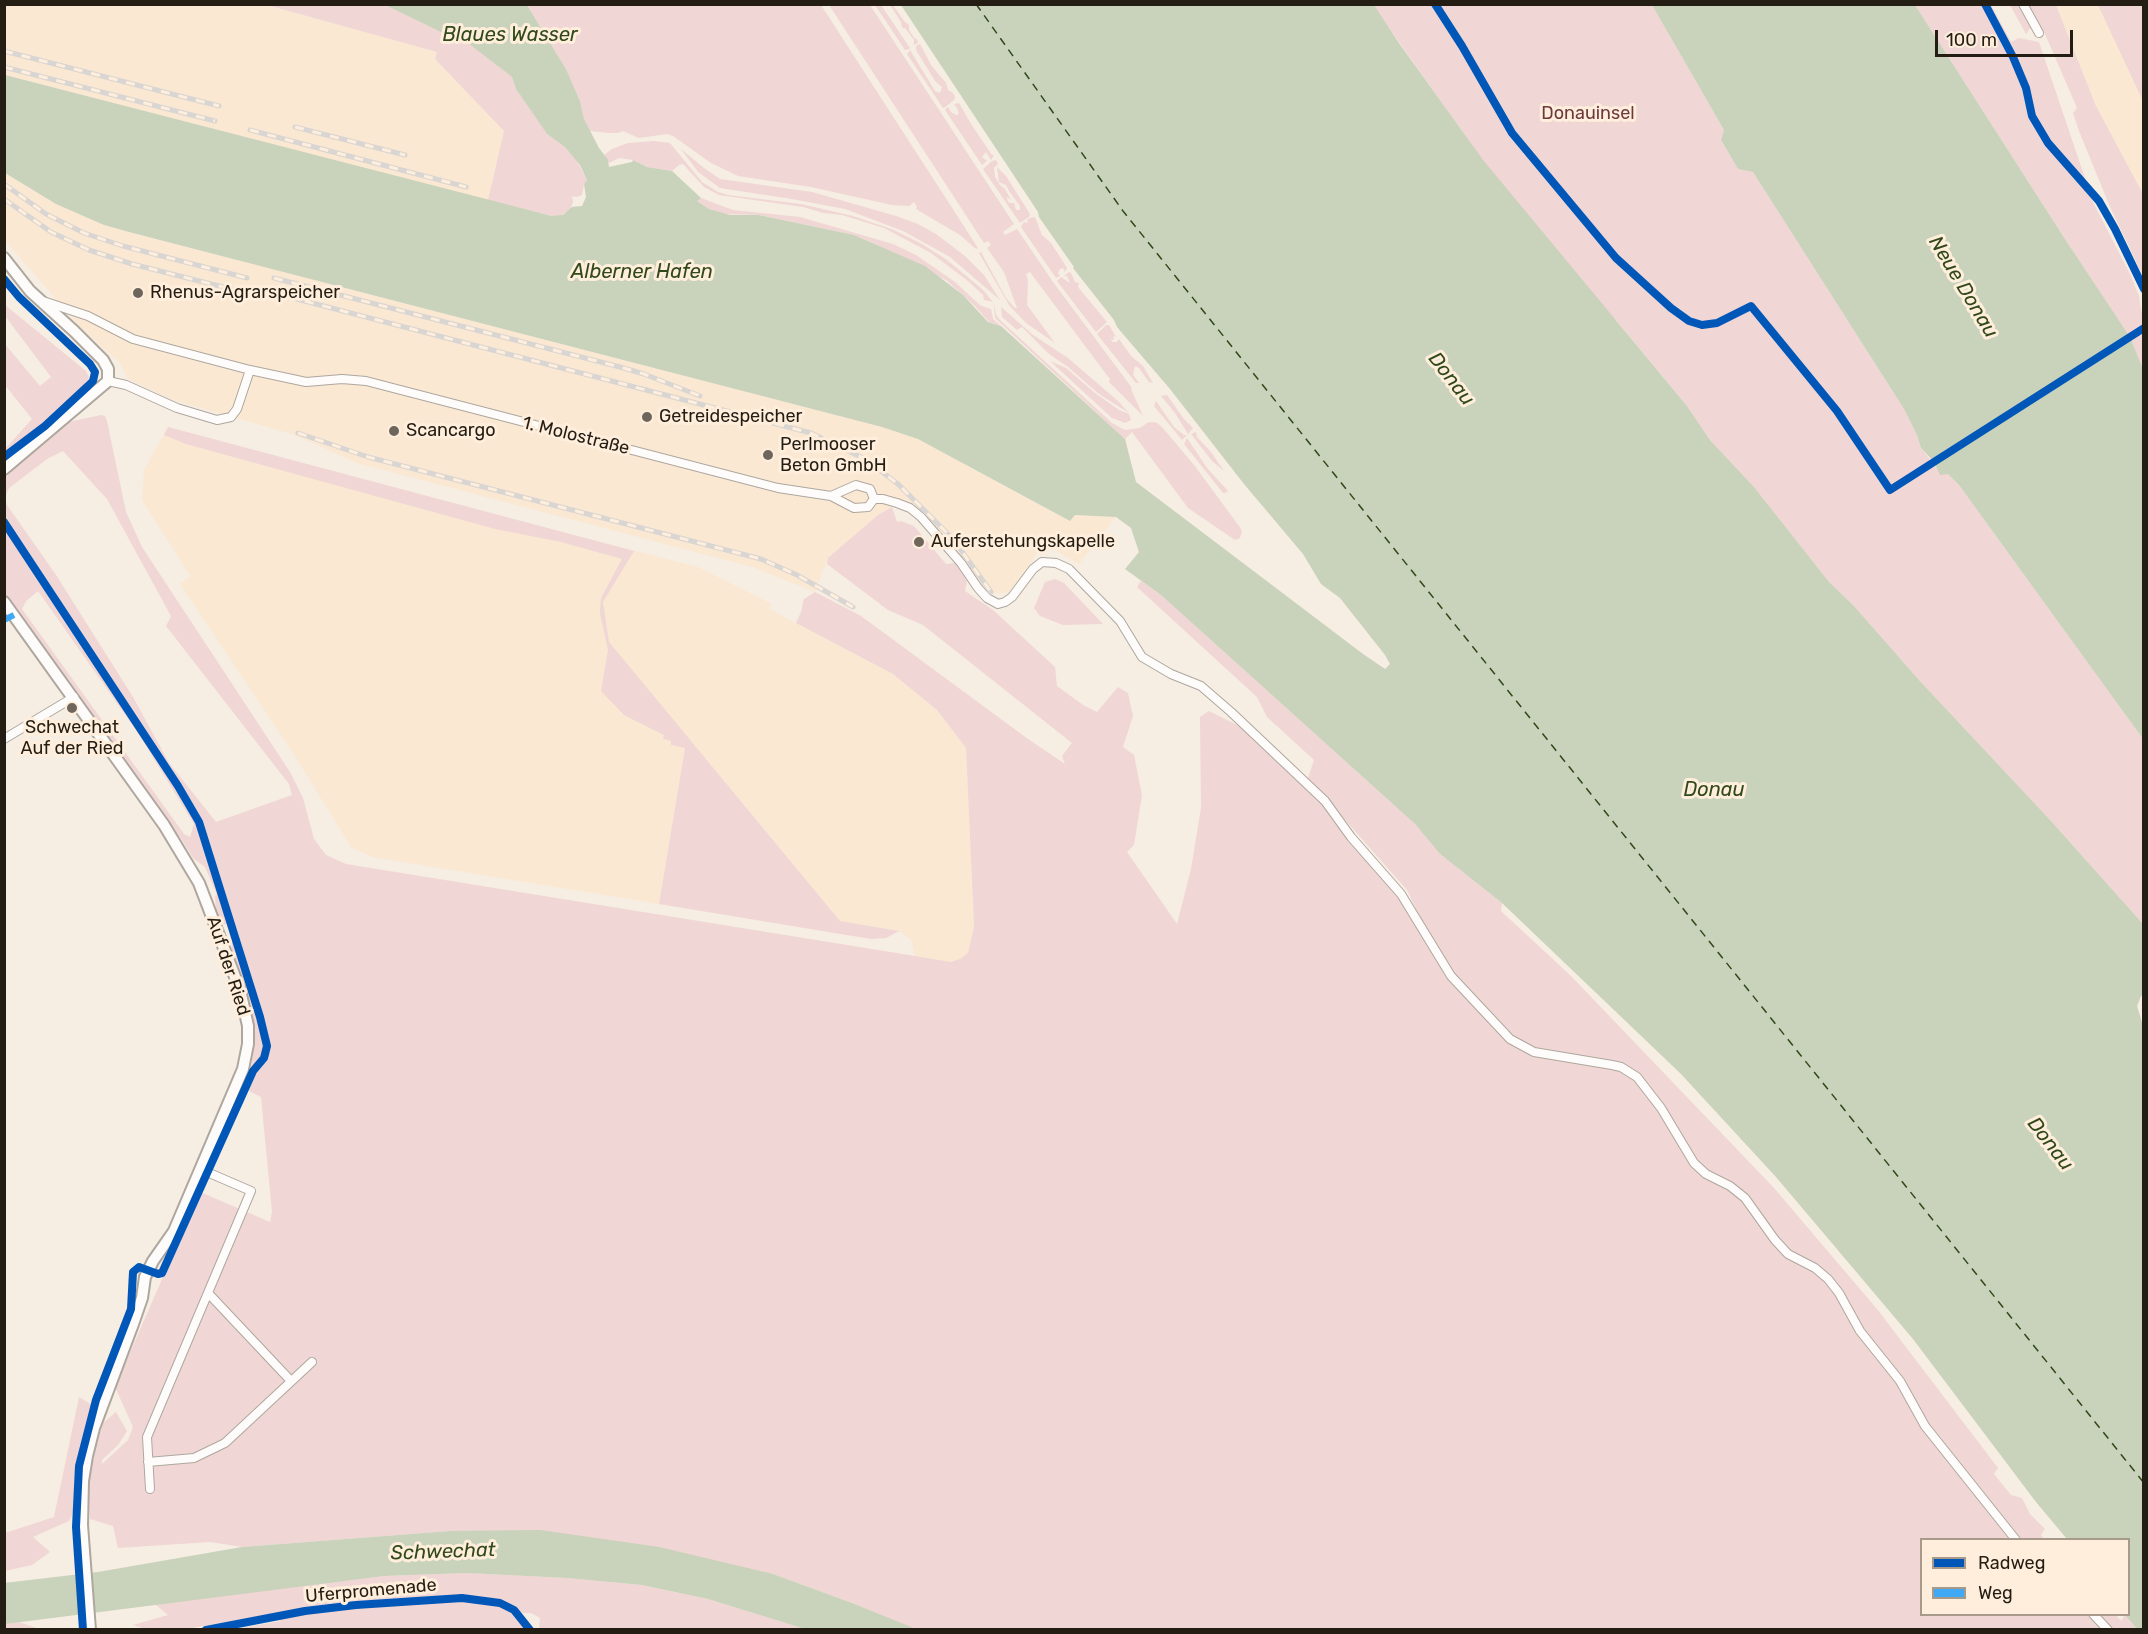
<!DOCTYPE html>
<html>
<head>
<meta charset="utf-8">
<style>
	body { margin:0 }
	#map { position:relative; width:2148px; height:1634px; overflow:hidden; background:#f6ede3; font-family:Rubik,sans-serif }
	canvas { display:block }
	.frame { position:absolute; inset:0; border:6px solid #241d14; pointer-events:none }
	.legend { position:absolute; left:1920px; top:1538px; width:210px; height:78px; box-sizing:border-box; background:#feeedb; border:2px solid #a79a8b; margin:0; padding:8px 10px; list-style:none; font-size:18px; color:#241d14 }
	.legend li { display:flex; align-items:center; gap:12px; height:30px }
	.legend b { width:30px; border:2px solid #a79a8b }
	.scale { position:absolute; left:1935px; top:30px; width:138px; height:27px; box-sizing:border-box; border:3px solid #241d14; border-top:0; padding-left:8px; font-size:18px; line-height:21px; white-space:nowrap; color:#241d14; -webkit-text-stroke:4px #feeedb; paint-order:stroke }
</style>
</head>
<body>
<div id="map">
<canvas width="2148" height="1634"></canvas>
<div class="frame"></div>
<ul class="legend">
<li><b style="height:8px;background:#0057b8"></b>Radweg</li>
<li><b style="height:8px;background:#3fa9f5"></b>Weg</li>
</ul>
<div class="scale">100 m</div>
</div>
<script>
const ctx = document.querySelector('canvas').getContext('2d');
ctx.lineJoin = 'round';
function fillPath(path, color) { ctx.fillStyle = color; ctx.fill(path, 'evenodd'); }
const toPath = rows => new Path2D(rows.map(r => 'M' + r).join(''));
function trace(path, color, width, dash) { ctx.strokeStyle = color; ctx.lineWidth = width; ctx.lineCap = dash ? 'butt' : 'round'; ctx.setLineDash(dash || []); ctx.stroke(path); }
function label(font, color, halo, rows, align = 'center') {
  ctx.font = font + ' Rubik,sans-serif'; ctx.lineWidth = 6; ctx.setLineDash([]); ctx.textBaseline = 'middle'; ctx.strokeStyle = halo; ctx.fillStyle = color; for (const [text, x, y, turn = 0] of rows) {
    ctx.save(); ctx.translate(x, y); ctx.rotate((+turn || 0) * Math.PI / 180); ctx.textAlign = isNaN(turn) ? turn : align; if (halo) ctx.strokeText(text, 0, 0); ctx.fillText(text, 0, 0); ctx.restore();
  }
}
const built = toPath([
	[4,5,267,5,437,52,435,59,504,131,488,200,5,75],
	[2056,5,2143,5,2143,194,2096,106],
	[4,173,56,204,104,225,129,232,882,427,918,439,1069,521,1075,515,1116,517,1079,564,1052,548,1039,551,1017,582,1008,592,1000,594,984,590,926,516,914,505,901,499,892,507,878,515,827,561,815,592,752,567,357,463,295,435,173,400,128,379,121,364,79,326,5,240],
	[168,427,409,493,698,567,772,604,769,609,893,674,937,710,966,748,974,926,968,953,960,959,951,962,915,956,911,940,899,931,840,921,687,737,659,904,372,857,351,847,293,753,180,584,192,575,189,574,142,500,144,470]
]);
const green = toPath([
	[267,5,385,5,447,35,463,38,512,77,516,89,547,134,565,147,576,159,587,180,584,184,582,195,577,197,572,196,573,202,570,210,560,216,553,216,488,200,504,131,435,59,437,52],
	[527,5,821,5,978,248,976,249,960,235,916,209,917,207,914,202,909,206,892,205,811,187,738,176,711,163,673,136,667,134,639,138,623,131,618,133,609,133,590,131,584,119,580,101,566,69],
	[829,5,870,5,1014,224,1003,232,1005,235,1017,229,1053,282,1132,388,1131,389,1143,416,1109,382,1110,379,1106,374,1030,272,1026,274,1028,280,1027,305,1055,343,1026,323,1009,305,979,253,981,252,1006,298,1015,308,1017,308,1004,272,987,248,991,245,988,241,984,243],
	[875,5,881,5,910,48,907,50,905,50],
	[890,5,893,5,904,21,909,25,909,30,915,39,917,39,918,43,914,45,914,40,905,28,902,28,901,22],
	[1373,5,1652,5,1724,130,1721,140,1738,169,1753,172,1904,409,1917,435,1921,448,1938,470,1948,474,1959,485,2143,739,2143,924,2051,821,1919,680,1854,606,1829,582,1754,487,1710,440,1687,406,1616,320,1597,308,1475,156,1476,151],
	[1915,5,1991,5,2011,42,2019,38,2039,42,2093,202,2130,274,2139,296,2141,310,2143,314,2143,369,2130,337,2063,236],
	[2010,5,2019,5,2031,27,2026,34],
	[2028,5,2056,5,2096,106,2143,194,2143,276,2110,207,2079,131,2073,113,2077,108,2045,34],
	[2098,5,2143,5,2143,101],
	[920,44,931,65,946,83,948,90,953,93,955,97,954,100,944,108,943,108,907,54,910,50,935,91,940,93,942,87,935,81,916,50,916,46],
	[959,103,971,124,992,155,994,155,991,160,986,152,982,157,987,161,982,165,945,110,948,107,951,112,956,115,959,114,957,108,954,104],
	[654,141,670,143,702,182,718,192,728,195,801,204,853,216,894,230,922,244,947,260,982,289,993,302,984,300,983,295,968,281,931,253,884,228,842,215,823,213,803,207,719,195,704,187,683,164,679,165,672,171,647,167,633,160,619,158,609,163,604,155,612,149,628,143],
	[681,149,704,168,720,179,812,192,896,216,918,224,936,234,965,256,984,275,1000,300,950,257,903,231,845,209,792,199,720,188,698,172],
	[996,160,998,164,994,168,995,177,1000,185,1005,189,1011,200,1007,197,1007,199,1009,203,1014,203,1016,210,1020,210,1020,206,1009,191,1006,185,999,182,997,167,1006,176,1030,214,1029,217,1020,223,983,169,992,161],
	[701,198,733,210,800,217,893,244,916,255,955,282,981,306,991,309,993,319,1001,326,989,322,975,306,946,280,873,243,854,235,760,215,723,214,709,209,696,200],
	[1035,217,1042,235,1051,243,1067,268,1065,272,1063,268,1060,269,1058,273,1060,276,1056,278,1021,227,1024,222,1028,223,1027,220,1030,218],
	[1069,272,1071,273,1075,282,1079,283,1078,287,1107,322,1096,332,1057,281,1061,277,1070,283,1067,276,1064,276],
	[994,302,996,315,1000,320,1112,423,1125,430,1140,428,1147,423,1152,422,1157,423,1162,427,1194,465,1239,526,1242,531,1240,538,1235,540,1188,508,1132,432,1125,439,995,318],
	[5,305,86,371,89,377,85,388,5,462,5,449,32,419,5,385,4,343,40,386,51,377,5,316],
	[1001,307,1033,335,1068,358,1118,401,1129,413,1099,394,1068,367,1049,354,1022,327,1017,330,1002,317],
	[1106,325,1109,325,1116,337,1113,336,1114,340,1111,339,1112,342,1117,342,1119,339,1131,356,1143,366,1153,383,1149,382,1139,368,1135,366,1133,375,1139,383,1136,383,1097,334],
	[1050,361,1066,368,1095,393,1119,410,1129,414,1131,420,1125,423,1112,418],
	[1167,395,1184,419,1193,428,1188,434,1175,413,1161,396],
	[1156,401,1174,427,1184,435,1187,435,1182,440,1154,406],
	[101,415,105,416,107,421,126,512,142,547,290,772,303,798,314,839,326,855,346,864,915,956,951,962,960,959,968,953,974,926,966,748,937,710,893,674,796,623,801,612,804,599,815,592,861,616,1028,739,1065,764,1062,756,1072,743,923,625,888,610,827,564,828,558,878,515,892,507,897,522,901,521,914,526,946,564,955,563,963,571,967,581,965,591,993,610,1055,667,1057,686,1083,705,1097,712,1118,687,1128,693,1133,716,1123,747,1134,755,1142,795,1134,845,1127,852,1177,924,1191,869,1201,808,1200,717,1209,711,1241,727,1323,803,1397,891,1414,920,1421,919,1407,890,1308,778,1314,760,1267,717,1257,697,1137,587,1141,581,1161,595,1415,824,1440,854,1502,903,1501,911,1571,976,1774,1188,1877,1309,1998,1468,1994,1474,2011,1495,2022,1498,2030,1514,2045,1529,2041,1535,2044,1539,1922,1540,1922,1614,2115,1614,2121,1621,2125,1615,2137,1629,916,1630,852,1603,773,1574,450,1531,242,1547,210,1542,118,1548,113,1526,90,1519,88,1491,92,1458,103,1423,116,1412,127,1431,118,1445,102,1460,102,1464,128,1440,133,1427,115,1387,200,1192,270,1222,272,1212,261,1097,249,1091,253,1047,252,1013,232,954,232,937,228,925,220,923,216,910,215,896,217,895,205,867,193,858,182,840,5,594,4,477,64,423],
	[63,451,107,499,171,616,166,626,289,784,292,795,216,822,169,763,133,697,56,575,7,505,5,497,9,488,47,459],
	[38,591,138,733,194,824,190,837,184,834,22,609,26,601],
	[168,427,634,551,603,602,609,642,840,921,899,931,886,938,871,939,659,904,685,748,671,745,671,741,663,739,664,735,624,715,601,691,608,650,600,613,601,598,622,559,561,542,495,529,186,444,164,435],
	[1196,432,1197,437,1211,452,1224,471,1212,461,1191,434],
	[1187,438,1207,468,1228,491,1225,493,1223,493,1184,444],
	[1055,579,1064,583,1103,624,1063,625,1040,616,1034,608,1045,582],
	[79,1397,92,1405,75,1471,74,1510,69,1521,33,1537,50,1552,32,1565,5,1571,5,1533,54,1517],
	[466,1573,567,1578,642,1585,708,1599,805,1629,539,1629,540,1618,531,1613,522,1613,499,1600,462,1596,357,1602,304,1609,186,1629,145,1629,133,1625,168,1615,155,1604,384,1576],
	[462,1600,497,1605,511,1612,526,1629,231,1630,280,1621,280,1617,309,1612,375,1606],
	[19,1622,39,1629,5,1629,4,1624]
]);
const water = toPath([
	[385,5,527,5,566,69,580,101,584,119,599,148,608,160,609,167,632,162,633,160,647,167,672,171,701,198,697,201,709,209,730,215,759,215,854,235,925,266,963,295,988,322,1001,326,1125,439,1136,482,1363,654,1385,669,1390,664,1385,655,1340,598,1321,584,1303,554,1244,484,1170,389,1117,327,1114,320,1073,268,1074,267,1039,217,1038,212,901,5,1374,5,1399,43,1483,160,1687,406,1710,440,1754,487,1829,582,1854,606,1919,680,2051,821,2143,924,2143,995,2141,996,2137,1006,2144,1029,2143,1629,2137,1629,2125,1615,2128,1614,2128,1540,2067,1539,2036,1502,1913,1339,1776,1177,1681,1074,1502,903,1440,854,1415,824,1161,595,1125,569,1139,552,1131,528,1116,517,1075,515,1070,521,918,439,882,427,129,232,104,225,56,204,5,173,5,75,552,216,563,215,572,207,582,206,586,197,584,184,587,180,580,165,565,147,547,134,516,89,512,77,463,39,447,35],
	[1652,5,1915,5,2063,236,2130,337,2143,369,2143,739,1959,485,1948,474,1940,475,1934,462,1921,448,1917,435,1904,409,1753,172,1738,169,1721,140,1724,130],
	[540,1530,659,1547,773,1574,852,1603,916,1629,805,1629,708,1599,642,1585,567,1578,466,1573,384,1576,5,1624,4,1583,98,1572,242,1547,450,1531]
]);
const pier = toPath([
	[92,1570,95,1615,80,1617,77,1572]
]);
const ferry = toPath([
	[976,4,1123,211,2144,1483]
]);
const street = toPath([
	[2023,4,2039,33],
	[43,301,88,316,133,339,250,370,306,382,342,379,366,381,778,488,831,496,854,508,868,507,874,499,870,489,856,485,831,496],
	[108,381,126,385,177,408,217,420,231,417,237,409,250,370],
	[874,499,883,499,897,503,910,508,921,517,961,563,978,588,987,598,998,604,1005,602,1012,597,1033,569,1042,562,1056,563,1069,569,1120,621,1142,657,1171,674,1201,686,1231,712,1325,801,1351,837,1401,894,1451,976,1510,1039,1534,1052,1612,1065,1621,1067,1637,1077,1661,1108,1694,1163,1706,1174,1730,1186,1745,1198,1775,1240,1788,1254,1815,1268,1828,1279,1839,1293,1860,1331,1900,1381,1925,1426,2016,1540],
	[4,739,74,697],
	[209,1294,291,1381],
	[148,1462,194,1458,225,1443,312,1362],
	[150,1489,147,1437,251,1191,200,1169],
	[2093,1614,2108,1630]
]);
const secondary = toPath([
	[4,258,30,291,74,331,103,360,108,369,108,381,4,469],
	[4,602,164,825,199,883,240,990,248,1026,248,1044,243,1069,174,1231,153,1261,145,1277,142,1298,133,1324,94,1428,87,1456,83,1481,82,1525,90,1630]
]);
const rail = toPath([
	[4,51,219,106],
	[4,67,215,121],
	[295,127,405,155],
	[250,130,466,187],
	[4,184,46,214,84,233,123,246,247,278],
	[4,199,51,232,89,250,132,264,243,292],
	[274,278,620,367,644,374,700,396],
	[270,292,811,433,865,459,898,484,953,539,991,592],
	[298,433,368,457,761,559,797,575,853,607]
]);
const quiet = toPath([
	[4,620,14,615]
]);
const cycleway = toPath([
	[1435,4,1462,46,1512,133,1616,258,1671,308,1689,321,1702,325,1717,323,1751,306,1837,411,1890,490,2144,328],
	[1985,4,2013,57,2026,88,2032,116,2048,143,2099,201,2115,229,2144,289],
	[4,279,19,297,90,364,95,372,93,381,88,386,45,426,4,457],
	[4,522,178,786,199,822,260,1017,267,1046,264,1058,253,1071,162,1273,158,1274,139,1267,133,1272,131,1309,96,1400,79,1466,76,1527,83,1630],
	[206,1630,305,1611,356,1605,462,1598,500,1603,514,1610,530,1630]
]);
const markers = [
	[138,293,6,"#6e665c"],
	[647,417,6,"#6e665c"],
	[394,431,6,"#6e665c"],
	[768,455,6,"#6e665c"],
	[919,542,6,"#6e665c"],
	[72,708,6,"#6e665c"]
];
const parkNames = [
	["Donauinsel",1588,114]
];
const poiNames = [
	["Rhenus-Agrarspeicher",150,293],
	["Getreidespeicher",659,417],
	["Scancargo",406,431],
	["Perlmooser",780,445],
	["Beton GmbH",780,466],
	["Auferstehungskapelle",931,542],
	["Schwechat",72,728,"center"],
	["Auf der Ried",72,749,"center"]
];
const streetNames = [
	["1. Molostraße",576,436,14],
	["Auf der Ried",228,966,72],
	["Uferpromenade",371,1591,-5]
];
const waterNames = [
	["Blaues Wasser",510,35],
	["Alberner Hafen",642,272],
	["Neue Donau",1963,287,59],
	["Donau",1451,379,52],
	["Donau",1714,790],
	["Donau",2050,1144,52],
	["Schwechat",443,1552,-2]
];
fillPath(built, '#fae8d3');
fillPath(green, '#f0d6d4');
fillPath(water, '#c9d2ba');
fillPath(pier, '#f6ede3');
trace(ferry, '#31491a', 1.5, [8, 6]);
trace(street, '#aea79e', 10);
trace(secondary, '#aea79e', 14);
trace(street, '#fefcfb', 8);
trace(secondary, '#fefcfb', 10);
trace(rail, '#d8d5d2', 5);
trace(rail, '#feeedb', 3, [9]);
trace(quiet, '#3fa9f5', 6, [12, 6]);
trace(cycleway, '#0057b8', 8);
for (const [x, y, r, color] of markers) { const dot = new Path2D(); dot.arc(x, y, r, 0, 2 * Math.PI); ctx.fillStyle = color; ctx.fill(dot); trace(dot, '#feeedb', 2); }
label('18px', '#6e383f', '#feeedb', parkNames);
label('18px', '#241d14', '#feeedb', poiNames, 'left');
label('18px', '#241d14', '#feeedb', streetNames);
label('italic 20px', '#31491a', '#feeedb', waterNames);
</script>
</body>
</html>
